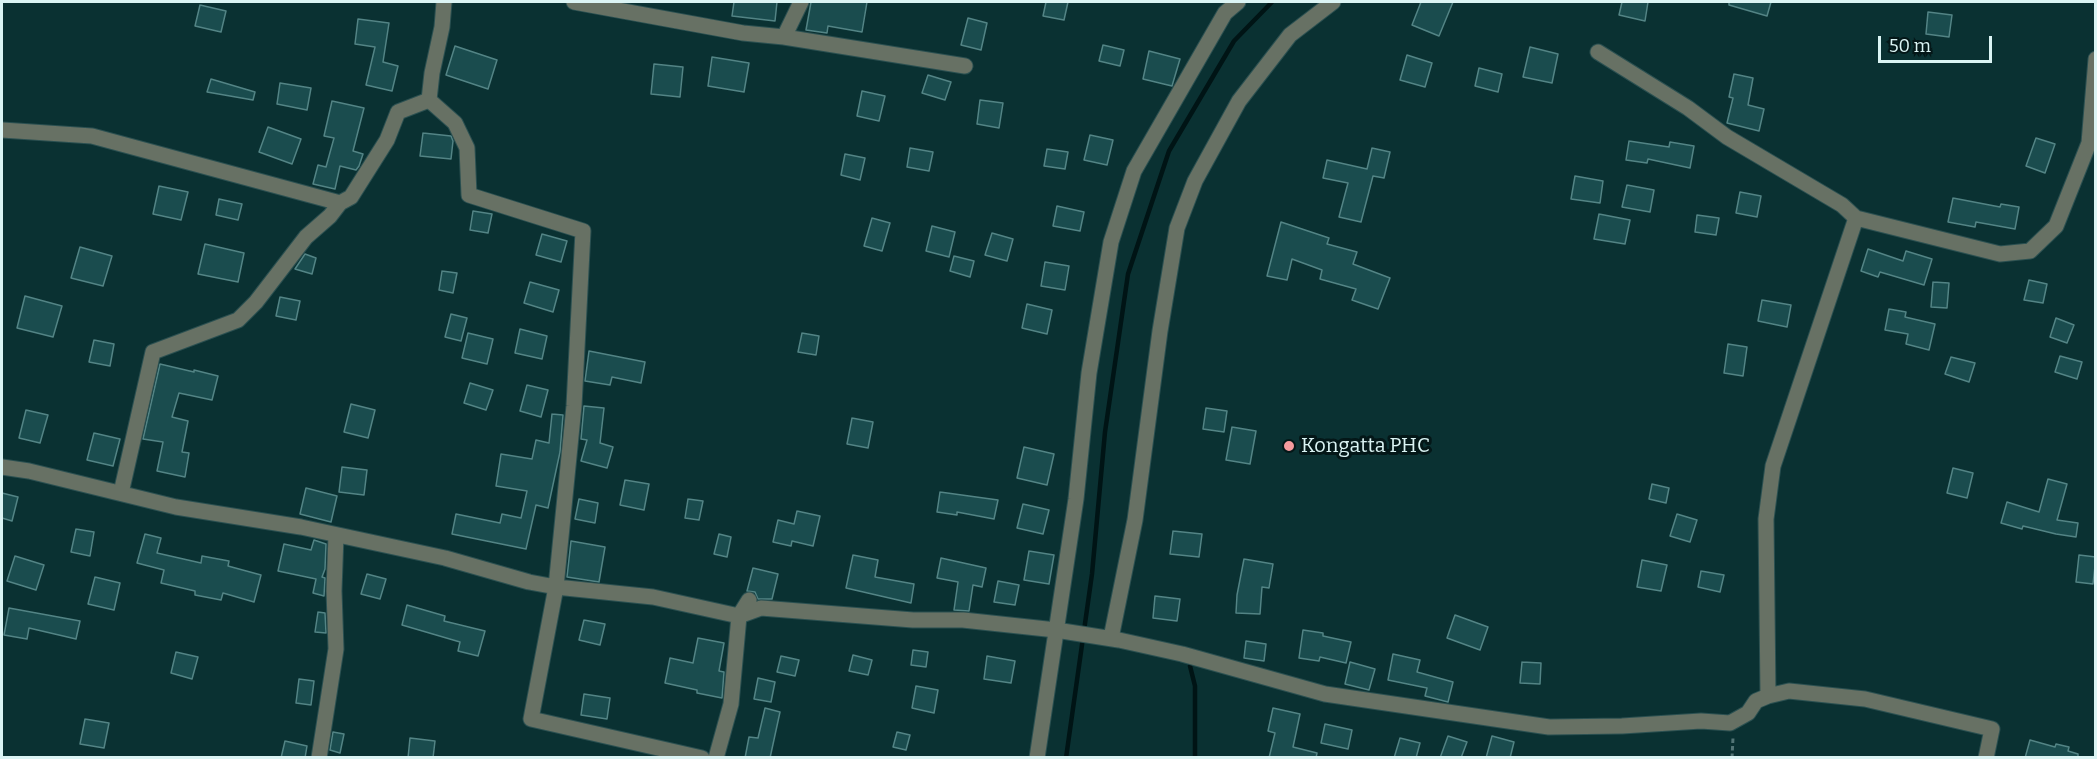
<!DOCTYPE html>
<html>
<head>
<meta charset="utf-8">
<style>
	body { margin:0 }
	#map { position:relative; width:2097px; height:759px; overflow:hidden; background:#0a3132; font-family:Bitter,serif }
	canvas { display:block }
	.frame { position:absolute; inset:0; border:3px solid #dbf4f4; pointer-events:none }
	.scale { position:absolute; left:1878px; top:36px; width:114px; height:27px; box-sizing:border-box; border:3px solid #dbf4f4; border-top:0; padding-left:8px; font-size:18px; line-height:21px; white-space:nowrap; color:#dbf4f4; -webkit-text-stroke:4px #041718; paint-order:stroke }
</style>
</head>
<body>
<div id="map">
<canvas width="2097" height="759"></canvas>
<div class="frame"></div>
<div class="scale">50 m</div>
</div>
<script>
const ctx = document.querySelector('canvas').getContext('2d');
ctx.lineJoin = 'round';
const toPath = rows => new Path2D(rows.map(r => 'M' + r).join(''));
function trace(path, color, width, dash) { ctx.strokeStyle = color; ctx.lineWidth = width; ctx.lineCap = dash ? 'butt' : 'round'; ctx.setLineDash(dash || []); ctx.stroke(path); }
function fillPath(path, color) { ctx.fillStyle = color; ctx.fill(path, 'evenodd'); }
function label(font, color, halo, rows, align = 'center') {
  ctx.font = font + ' Bitter,serif'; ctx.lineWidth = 6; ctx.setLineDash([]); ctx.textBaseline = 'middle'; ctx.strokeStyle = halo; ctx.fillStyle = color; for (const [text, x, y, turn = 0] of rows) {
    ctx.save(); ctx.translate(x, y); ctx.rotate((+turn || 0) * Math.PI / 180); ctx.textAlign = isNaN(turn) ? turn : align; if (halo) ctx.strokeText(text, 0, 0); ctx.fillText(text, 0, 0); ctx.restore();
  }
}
const stream = toPath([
	[1190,666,1195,686,1195,758],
	[1066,758,1092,574,1105,432,1128,274,1169,151,1234,41,1272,2]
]);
const building = toPath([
	[734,2,777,2,775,21,732,16,734,2],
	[811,2,867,2,862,32,828,26,827,33,806,30,811,2],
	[1046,2,1068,2,1064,20,1043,16,1046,2],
	[1421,2,1453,2,1439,36,1412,25,1421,2],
	[1622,2,1648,2,1645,21,1619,15,1622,2],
	[1729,2,1771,2,1767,16,1729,5,1729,2],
	[200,5,226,11,221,32,195,26,200,5],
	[1928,12,1952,15,1949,37,1926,34,1928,12],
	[968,18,987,23,981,50,961,45,968,18],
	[358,19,389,23,383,62,398,66,392,91,366,85,375,47,355,44,358,19],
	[1103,45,1124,50,1120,66,1099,61,1103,45],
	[455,46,497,60,488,89,446,75,455,46],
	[1530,47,1558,54,1552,83,1523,77,1530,47],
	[1149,51,1180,59,1172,86,1143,79,1149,51],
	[1407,55,1432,63,1425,87,1400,80,1407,55],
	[712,57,749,63,744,92,708,86,712,57],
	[654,64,683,67,680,97,651,94,654,64],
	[1479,68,1502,74,1498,92,1475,86,1479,68],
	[1734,74,1753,78,1748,105,1764,109,1759,131,1727,123,1733,98,1729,97,1734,74],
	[928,75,951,82,945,100,922,93,928,75],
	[211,79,255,92,253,100,207,92,211,79],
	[280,83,311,88,307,110,277,104,280,83],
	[862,91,885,96,879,121,857,116,862,91],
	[980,100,1003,103,999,128,977,124,980,100],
	[332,101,364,108,353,151,363,154,359,166,356,170,340,166,335,189,313,184,318,165,326,167,334,138,324,136,332,101],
	[268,127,301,139,292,164,259,152,268,127],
	[423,133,451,136,453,141,451,159,420,156,423,133],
	[1090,135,1113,140,1107,165,1084,160,1090,135],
	[2036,138,2055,144,2045,173,2026,166,2036,138],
	[1629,141,1669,147,1670,142,1694,146,1690,168,1648,159,1647,163,1626,160,1629,141],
	[910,148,933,152,929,171,907,167,910,148],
	[1372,148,1390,152,1384,178,1373,176,1361,222,1339,217,1348,183,1323,178,1327,160,1367,169,1372,148],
	[1047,149,1068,152,1065,169,1044,166,1047,149],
	[845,154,865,158,860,180,841,175,845,154],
	[1575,176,1603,181,1600,203,1571,199,1575,176],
	[1627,185,1654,190,1650,212,1622,207,1627,185],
	[159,186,188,192,181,220,153,214,159,186],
	[1740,192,1761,196,1757,217,1736,213,1740,192],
	[1953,198,2000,207,2001,204,2019,207,2015,229,1976,222,1975,227,1948,222,1953,198],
	[219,199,242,204,238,220,216,215,219,199],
	[1057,206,1084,212,1080,231,1053,226,1057,206],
	[473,211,492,214,488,233,470,230,473,211],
	[1599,214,1630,220,1625,244,1594,239,1599,214],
	[1697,215,1719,218,1716,235,1695,232,1697,215],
	[872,218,890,223,882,251,864,246,872,218],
	[1281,222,1329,238,1327,244,1357,252,1353,264,1390,278,1378,309,1352,300,1356,289,1320,279,1322,270,1292,259,1287,280,1267,276,1281,222],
	[932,226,955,232,949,257,926,251,932,226],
	[992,233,1013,239,1007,261,985,255,992,233],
	[542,234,567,241,561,262,536,255,542,234],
	[205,244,244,253,238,282,198,274,205,244],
	[80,247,112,256,103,286,71,278,80,247],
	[1868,249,1903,261,1906,251,1932,259,1924,285,1880,272,1878,277,1861,271,1868,249],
	[305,254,316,258,312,274,295,269,305,254],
	[954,256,974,261,970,277,950,271,954,256],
	[1045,262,1069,266,1065,290,1041,286,1045,262],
	[442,271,457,273,453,293,439,290,442,271],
	[2029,280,2047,284,2043,303,2024,300,2029,280],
	[530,282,559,290,553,312,524,303,530,282],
	[1933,282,1949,283,1947,308,1931,307,1933,282],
	[25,296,62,306,53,337,17,328,25,296],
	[280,297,300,301,296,320,276,316,280,297],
	[1762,300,1791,305,1787,327,1758,321,1762,300],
	[1027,304,1052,310,1047,334,1022,328,1027,304],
	[1889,309,1906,312,1905,317,1935,324,1929,350,1906,344,1908,334,1885,330,1889,309],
	[451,314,467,318,461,341,445,337,451,314],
	[2056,318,2074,325,2067,343,2050,337,2056,318],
	[520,329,547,336,542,359,515,353,520,329],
	[468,333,493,339,487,364,462,358,468,333],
	[802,333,819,336,816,355,798,352,802,333],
	[94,340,114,344,110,366,89,362,94,340],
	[1728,344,1747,347,1743,376,1724,373,1728,344],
	[589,351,645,362,641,383,612,377,610,385,585,381,589,351],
	[2060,356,2082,362,2077,379,2055,372,2060,356],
	[1951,357,1975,363,1969,382,1945,374,1951,357],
	[160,364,194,372,194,370,218,376,212,400,179,393,172,417,188,421,182,452,189,453,185,477,157,471,163,442,143,439,160,364],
	[470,383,493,390,486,410,464,403,470,383],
	[527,385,548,390,541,417,520,411,527,385],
	[351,404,375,410,368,438,344,432,351,404],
	[584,406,604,408,600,443,613,447,607,468,581,461,587,440,581,439,584,406],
	[1206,408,1227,411,1224,432,1203,429,1206,408],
	[26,410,48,415,40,443,19,438,26,410],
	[552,414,563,415,560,452,548,508,536,505,526,549,452,534,456,514,500,523,502,514,521,518,527,491,496,486,501,454,532,459,536,440,549,443,552,414],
	[852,418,873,422,868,448,847,444,852,418],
	[1232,427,1256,431,1250,464,1226,460,1232,427],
	[94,433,120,439,113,466,87,460,94,433],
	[1024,447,1054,454,1047,485,1017,478,1024,447],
	[342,467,367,470,364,495,339,492,342,467],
	[1953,468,1973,473,1967,498,1947,493,1953,468],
	[2048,479,2067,484,2057,520,2078,523,2076,537,2056,534,2023,526,2022,529,2001,523,2007,502,2039,512,2048,479],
	[625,480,649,484,644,510,620,505,625,480],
	[1652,484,1669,488,1666,503,1649,499,1652,484],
	[306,488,337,496,331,522,300,514,306,488],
	[940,492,998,500,994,519,957,512,957,515,937,512,940,492],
	[2,493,18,497,12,521,2,518,2,493],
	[579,499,598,503,595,523,575,519,579,499],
	[688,499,703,501,699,520,685,518,688,499],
	[1023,504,1049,510,1043,534,1017,528,1023,504],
	[797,511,820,516,813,546,792,541,791,546,773,542,778,520,794,524,797,511],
	[1677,514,1697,520,1690,542,1670,536,1677,514],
	[76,529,94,532,90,556,71,552,76,529],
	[1173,531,1202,534,1199,557,1170,554,1173,531],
	[145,534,161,538,157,553,201,563,202,556,229,561,228,566,261,575,254,602,223,593,221,600,195,595,195,591,161,583,164,570,137,563,145,534],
	[719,534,731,537,727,557,714,554,719,534],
	[314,540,326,544,325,569,322,577,325,578,324,596,313,593,316,579,278,571,284,544,311,550,314,540],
	[571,541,605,547,599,582,567,577,571,541],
	[1029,551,1054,555,1049,584,1024,580,1029,551],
	[853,555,878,560,875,577,914,584,911,603,846,588,853,555],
	[2079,555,2096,557,2093,584,2076,582,2079,555],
	[15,556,44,565,36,590,7,581,15,556],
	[941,558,986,568,982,587,973,585,969,611,954,610,958,582,937,578,941,558],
	[1244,559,1273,564,1269,588,1262,587,1260,614,1236,613,1237,595,1244,559],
	[1642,560,1667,565,1661,591,1637,587,1642,560],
	[753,568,778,574,772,599,758,599,755,592,747,591,753,568],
	[1701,571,1724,575,1720,592,1698,587,1701,571],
	[367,574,386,579,380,599,361,594,367,574],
	[95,577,120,583,114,610,88,604,95,577],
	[998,581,1019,585,1015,605,994,602,998,581],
	[1155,596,1180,599,1177,621,1153,618,1155,596],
	[407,605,445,616,444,621,485,631,478,656,458,651,460,642,402,625,407,605],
	[9,608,80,621,76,639,29,628,27,639,4,635,9,608],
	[318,612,325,613,326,633,315,632,318,612],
	[1455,615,1488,627,1480,650,1447,638,1455,615],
	[584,620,605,624,600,645,579,640,584,620],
	[1303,630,1323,633,1323,636,1351,642,1346,663,1320,657,1319,661,1299,658,1303,630],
	[698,638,724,643,719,671,724,672,722,698,697,693,697,690,665,683,670,658,693,663,698,638],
	[1246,641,1266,644,1264,661,1244,658,1246,641],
	[913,650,928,652,926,667,911,665,913,650],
	[176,652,198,657,192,679,171,673,176,652],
	[1393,654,1420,660,1417,672,1453,682,1448,702,1425,696,1427,688,1388,680,1393,654],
	[853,655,872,660,868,675,849,671,853,655],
	[781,656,799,660,795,676,777,672,781,656],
	[987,656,1015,661,1011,683,984,679,987,656],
	[1350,662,1375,669,1369,690,1345,684,1350,662],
	[1522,662,1541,663,1540,684,1520,683,1522,662],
	[758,678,775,682,771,702,754,699,758,678],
	[299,679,314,681,311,705,296,703,299,679],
	[916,686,938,690,934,713,912,708,916,686],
	[584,694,610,698,607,719,581,715,584,694],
	[765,708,780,712,770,758,745,758,749,737,758,738,765,708],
	[1273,708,1300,714,1293,747,1317,753,1316,758,1269,758,1275,733,1268,731,1273,708],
	[85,719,109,723,104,748,80,744,85,719],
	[1325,724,1352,730,1348,749,1321,743,1325,724],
	[333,732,344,734,340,753,330,750,333,732],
	[897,732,910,735,906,750,893,747,897,732],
	[1448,736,1467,742,1461,758,1440,758,1448,736],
	[1492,736,1514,742,1510,758,1486,758,1492,736],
	[410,738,435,741,433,758,408,758,410,738],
	[1400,738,1420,743,1416,758,1394,758,1400,738],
	[2030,740,2055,747,2056,744,2069,747,2068,751,2078,754,2078,758,2025,758,2030,740],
	[285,741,307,746,305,758,281,758,285,741]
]);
const path = toPath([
	[1732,758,1733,738]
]);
const minor = toPath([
	[444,2,442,27,432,73,429,100,455,123,467,148,469,195,583,231,574,406,556,587,531,719,702,758],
	[574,2,743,33,784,37,965,66],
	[784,37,801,2],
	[1598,52,1688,108,1727,137,1842,205,1856,218,2000,254,2030,251,2056,226,2089,143,2096,59],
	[2,130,92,136,340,203],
	[2,467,29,471,176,507,301,527,445,558,529,582,556,587,653,597,739,616,761,608,913,620,963,620,1056,630,1119,640,1182,654,1325,694,1549,727,1622,726,1701,721,1730,723,1748,713,1756,701,1768,696,1789,691,1865,699,1992,729,1986,758],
	[121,493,153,352,238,320,256,302,306,237,330,216,340,203,351,197,387,140,398,112,429,100],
	[1111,638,1135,520,1160,331,1177,228,1195,181,1239,101,1290,35,1333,2],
	[1768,696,1766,519,1773,466,1856,218],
	[319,758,336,649,334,591,336,535],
	[716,758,731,704,739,616,749,600],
	[1037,758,1076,499,1089,373,1111,242,1134,171,1225,13,1238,2]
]);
const markers = [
	[1289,446,6,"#f59b9e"]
];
const poiNames = [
	["Kongatta PHC",1301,446]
];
trace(stream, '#001415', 4.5);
fillPath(building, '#1a4c4e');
trace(building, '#538485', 1.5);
trace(minor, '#2b5051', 17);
trace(path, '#527475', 3, [4.5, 3]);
trace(minor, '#677164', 15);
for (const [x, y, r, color] of markers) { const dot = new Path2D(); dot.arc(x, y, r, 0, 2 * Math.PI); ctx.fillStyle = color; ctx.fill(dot); trace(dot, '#041718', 2); }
label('20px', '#dbf4f4', '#041718', poiNames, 'left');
</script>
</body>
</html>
